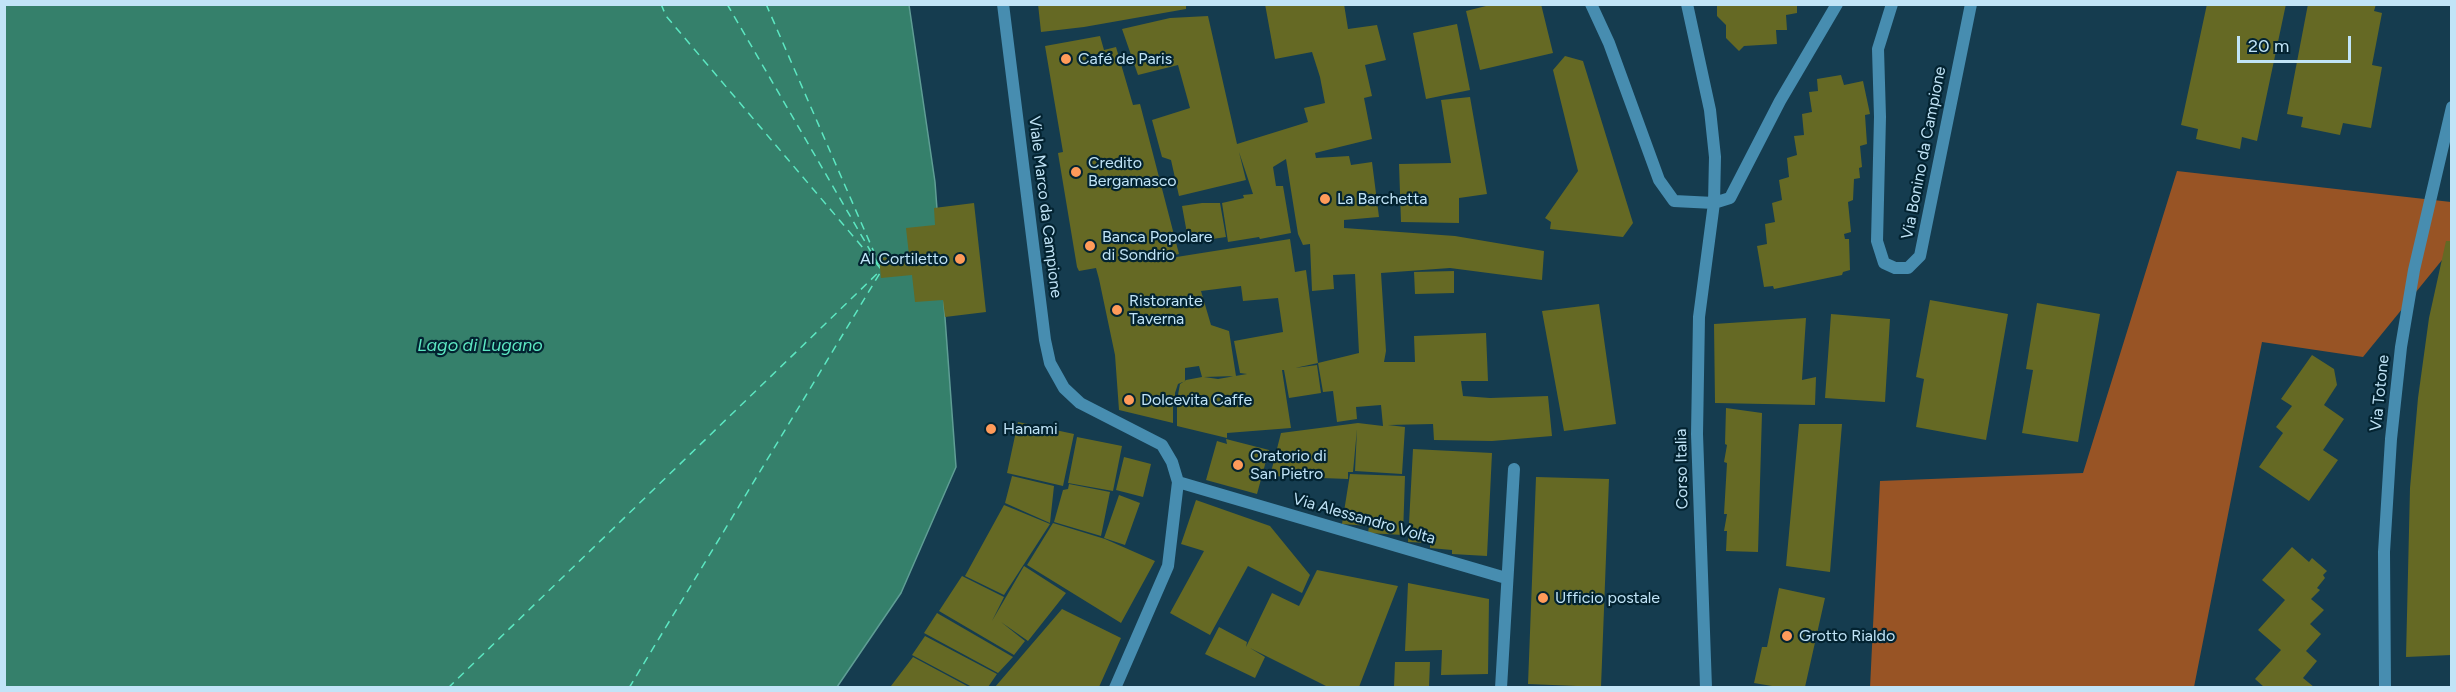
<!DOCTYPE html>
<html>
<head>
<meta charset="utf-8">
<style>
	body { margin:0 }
	#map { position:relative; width:2456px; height:692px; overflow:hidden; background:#153c4f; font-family:Figtree,sans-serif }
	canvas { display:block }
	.frame { position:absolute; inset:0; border:6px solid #c1e4f7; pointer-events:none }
	.scale { position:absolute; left:2237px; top:36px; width:114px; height:27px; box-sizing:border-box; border:3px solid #c1e4f7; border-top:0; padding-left:8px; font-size:18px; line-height:21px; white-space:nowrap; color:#c1e4f7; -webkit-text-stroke:4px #032331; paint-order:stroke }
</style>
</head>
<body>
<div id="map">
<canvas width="2456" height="692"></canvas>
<div class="frame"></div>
<div class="scale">20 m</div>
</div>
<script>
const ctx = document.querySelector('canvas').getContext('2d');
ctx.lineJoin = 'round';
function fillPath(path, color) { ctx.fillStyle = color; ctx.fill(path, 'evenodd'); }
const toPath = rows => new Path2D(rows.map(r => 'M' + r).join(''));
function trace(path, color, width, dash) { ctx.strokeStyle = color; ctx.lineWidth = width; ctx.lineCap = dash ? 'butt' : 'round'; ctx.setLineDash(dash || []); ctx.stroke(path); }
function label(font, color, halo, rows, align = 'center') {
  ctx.font = font + ' Figtree,sans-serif'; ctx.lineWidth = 4.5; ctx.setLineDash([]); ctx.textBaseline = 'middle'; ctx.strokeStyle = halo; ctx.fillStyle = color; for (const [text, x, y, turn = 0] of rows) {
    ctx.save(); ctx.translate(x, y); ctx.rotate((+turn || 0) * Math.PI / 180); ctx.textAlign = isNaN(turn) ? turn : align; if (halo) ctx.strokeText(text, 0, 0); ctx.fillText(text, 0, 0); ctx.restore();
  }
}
const forest = toPath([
	[2177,171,2451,202,2451,249,2363,357,2262,342,2194,687,1870,688,1880,481,2083,473]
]);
const water = toPath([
	[4,5,909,5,935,182,956,467,901,593,837,687,5,687,4,5]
]);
const ferry = toPath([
	[661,4,666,16,881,269],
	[727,4,878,264],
	[766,4,880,266],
	[448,688,881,270],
	[629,688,880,273]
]);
const building = toPath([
	[1038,4,1186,4,1186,9,1084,27,1041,32],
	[1265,4,1344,4,1348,29,1377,25,1386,60,1365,65,1372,96,1364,98,1372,139,1315,153,1316,158,1349,156,1351,165,1372,162,1379,217,1344,220,1344,228,1455,236,1544,251,1542,280,1450,268,1381,273,1386,351,1384,362,1415,362,1414,336,1486,333,1488,381,1461,381,1463,396,1490,398,1548,396,1552,436,1492,441,1434,440,1433,424,1388,425,1405,427,1402,474,1355,471,1357,429,1353,472,1348,472,1348,479,1270,476,1281,433,1358,423,1383,426,1381,405,1356,407,1357,419,1337,422,1333,391,1323,392,1318,363,1359,353,1355,274,1333,275,1334,289,1312,291,1310,244,1303,245,1298,234,1286,159,1273,167,1276,186,1283,186,1291,233,1260,239,1259,237,1228,242,1222,203,1244,198,1243,195,1253,194,1239,152,1246,180,1179,196,1171,160,1162,157,1152,120,1190,108,1178,65,1138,75,1122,29,1170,18,1208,16,1237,144,1308,122,1304,108,1325,103,1320,77,1312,52,1275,59],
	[1494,4,1541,4,1553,53,1480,70,1466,11],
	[1717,4,1797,4,1797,13,1786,15,1787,30,1776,30,1777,44,1744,46,1739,51,1726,38,1726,25,1717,16],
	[2207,4,2286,4,2257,141,2242,137,2240,149,2196,139,2198,129,2181,125],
	[2308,4,2376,4,2374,11,2382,13,2372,65,2382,67,2371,128,2343,123,2340,135,2301,127,2303,117,2287,114],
	[1457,24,1470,90,1426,99,1413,33],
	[1100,36,1104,50,1116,47,1133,105,1140,104,1179,254,1145,262,1290,239,1295,272,1306,270,1318,363,1295,368,1317,365,1321,393,1289,398,1284,370,1282,370,1291,428,1227,433,1227,438,1177,426,1177,400,1180,384,1186,380,1202,377,1199,366,1185,368,1185,381,1178,384,1175,393,1175,404,1173,404,1173,423,1119,410,1115,355,1099,279,1096,268,1079,271,1077,267,1058,153,1063,152,1045,46],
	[1241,286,1243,301,1278,298,1283,332,1234,341,1240,373,1247,374,1218,379,1204,377,1236,376,1229,331,1211,325,1201,291],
	[1565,56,1583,61,1633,223,1623,237,1550,229,1551,222,1545,218,1578,171,1553,70],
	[1841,75,1844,85,1863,81,1870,114,1865,115,1867,144,1860,146,1862,167,1859,168,1860,178,1854,179,1853,200,1848,202,1851,232,1844,234,1845,239,1849,239,1850,270,1843,272,1842,275,1774,289,1773,286,1764,287,1757,246,1767,244,1765,224,1775,222,1772,203,1782,200,1779,180,1789,177,1787,158,1797,155,1794,136,1804,135,1802,114,1812,112,1809,92,1818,91,1817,79],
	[1470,97,1487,194,1459,198,1459,223,1401,222,1399,164,1451,163,1441,100],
	[974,203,986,312,945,317,943,300,915,302,912,275,881,278,879,258,909,255,906,228,935,225,934,208],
	[1202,203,1220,203,1226,237,1185,243,1186,228,1182,206],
	[2446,241,2451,241,2451,655,2406,657,2410,488,2418,398,2429,318],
	[1454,271,1454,293,1415,294,1414,272],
	[1930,300,2008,314,1986,440,1916,427,1924,379,1916,377],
	[2037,303,2100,314,2078,442,2022,433,2033,370,2026,369],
	[1599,304,1616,424,1564,431,1542,311],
	[1831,314,1890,319,1885,402,1825,398],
	[1806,318,1802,380,1816,377,1815,405,1715,403,1714,324],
	[2312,355,2334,369,2337,385,2324,405,2344,419,2323,450,2338,460,2309,501,2259,467,2283,433,2276,427,2292,406,2281,399],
	[1726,408,1762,413,1758,552,1726,551,1727,531,1724,531,1727,514,1724,514,1727,463,1724,462,1727,445,1725,444],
	[1018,422,1074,434,1063,486,1007,473],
	[1799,424,1842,424,1830,572,1786,566],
	[1077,437,1122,446,1113,491,1068,483],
	[1226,439,1269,450,1257,494,1206,480,1217,441,1227,444],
	[1413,449,1492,453,1487,556,1452,554,1452,550,1430,548,1430,543,1408,542],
	[1124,457,1151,464,1143,497,1116,490],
	[1350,474,1405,476,1403,535,1368,533,1369,526,1342,524],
	[1012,476,1054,486,1050,523,1005,503],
	[1536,477,1609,479,1601,687,1528,684],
	[1069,484,1110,492,1101,536,1054,522,1063,490,1068,489],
	[1119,495,1140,503,1125,545,1104,538],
	[1196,500,1270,526,1310,575,1302,593,1248,566,1210,635,1170,613,1204,551,1181,544],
	[1004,505,1050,524,1004,595,965,576],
	[1053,523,1105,539,1155,561,1121,623,1027,565],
	[2292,547,2309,562,2312,558,2327,571,2323,575,2325,578,2317,588,2320,590,2311,599,2324,610,2310,624,2321,634,2306,651,2317,661,2303,678,2314,687,2264,687,2255,679,2281,650,2258,630,2285,600,2262,580],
	[1024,566,1066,593,1028,641,1001,622,1025,641,1014,655,939,611,962,576,1004,597,992,621],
	[1317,570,1398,586,1359,687,1328,687,1250,648,1265,657,1255,678,1205,654,1219,627,1247,642,1246,647,1272,593,1299,606],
	[1408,583,1489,599,1488,674,1441,675,1442,650,1405,651],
	[1779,588,1825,598,1805,687,1778,687,1754,683,1762,647,1767,647],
	[1062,609,1121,638,1099,687,995,687],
	[937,613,1013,657,998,673,924,633],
	[925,636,997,674,988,687,972,687,912,655],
	[913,657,969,687,891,686],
	[1395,662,1430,662,1429,687,1394,687]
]);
const street = toPath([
	[1003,4,1045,340,1050,363,1064,388,1080,403,1162,445,1172,462,1178,482,1168,566,1115,688],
	[1591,4,1609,43,1659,180,1674,201,1714,203,1730,198,1780,101,1837,4],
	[1687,4,1710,110,1715,157,1714,203,1699,317,1697,434,1706,688],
	[1892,4,1878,49,1880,117,1877,241,1884,263,1895,268,1908,268,1920,256,1971,4],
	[1178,482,1506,578],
	[1501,688,1514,469],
	[2385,688,2384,552,2391,439,2401,347,2414,270,2452,107]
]);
const markers = [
	[1066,59,6,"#ff9b5a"],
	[1076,172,6,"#ff9b5a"],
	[1325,199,6,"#ff9b5a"],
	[1090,246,6,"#ff9b5a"],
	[960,259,6,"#ff9b5a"],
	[1117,310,6,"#ff9b5a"],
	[1129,400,6,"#ff9b5a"],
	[991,429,6,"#ff9b5a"],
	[1238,465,6,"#ff9b5a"],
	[1543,598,6,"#ff9b5a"],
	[1787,636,6,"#ff9b5a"]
];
const poiNames = [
	["Café de Paris",1078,59],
	["Credito",1088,163],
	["Bergamasco",1088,181],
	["La Barchetta",1337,199],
	["Banca Popolare",1102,237],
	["di Sondrio",1102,255],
	["Al Cortiletto",948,259,"right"],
	["Ristorante",1129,301],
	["Taverna",1129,319],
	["Dolcevita Caffe",1141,400],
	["Hanami",1003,429],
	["Oratorio di",1250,456],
	["San Pietro",1250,474],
	["Ufficio postale",1555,598],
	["Grotto Rialdo",1799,636]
];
const streetNames = [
	["Via Bonino da Campione",1924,153,-79],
	["Viale Marco da Campione",1045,207,83],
	["Via Totone",2380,393,-84],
	["Corso Italia",1682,469,-91],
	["Via Alessandro Volta",1364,519,16]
];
const waterNames = [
	["Lago di Lugano",480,346]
];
fillPath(forest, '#985425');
fillPath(water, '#35806b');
trace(water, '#5f9e95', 1.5);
trace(ferry, '#5ce7c2', 1.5, [8, 6]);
fillPath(building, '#656924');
trace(street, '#478db0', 12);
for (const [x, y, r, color] of markers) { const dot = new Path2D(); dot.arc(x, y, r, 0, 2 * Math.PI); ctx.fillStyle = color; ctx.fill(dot); trace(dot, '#032331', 2); }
label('16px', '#c1e4f7', '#032331', poiNames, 'left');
label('16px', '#c1e4f7', '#032331', streetNames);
label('italic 18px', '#5ce7c2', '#032331', waterNames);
</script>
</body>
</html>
